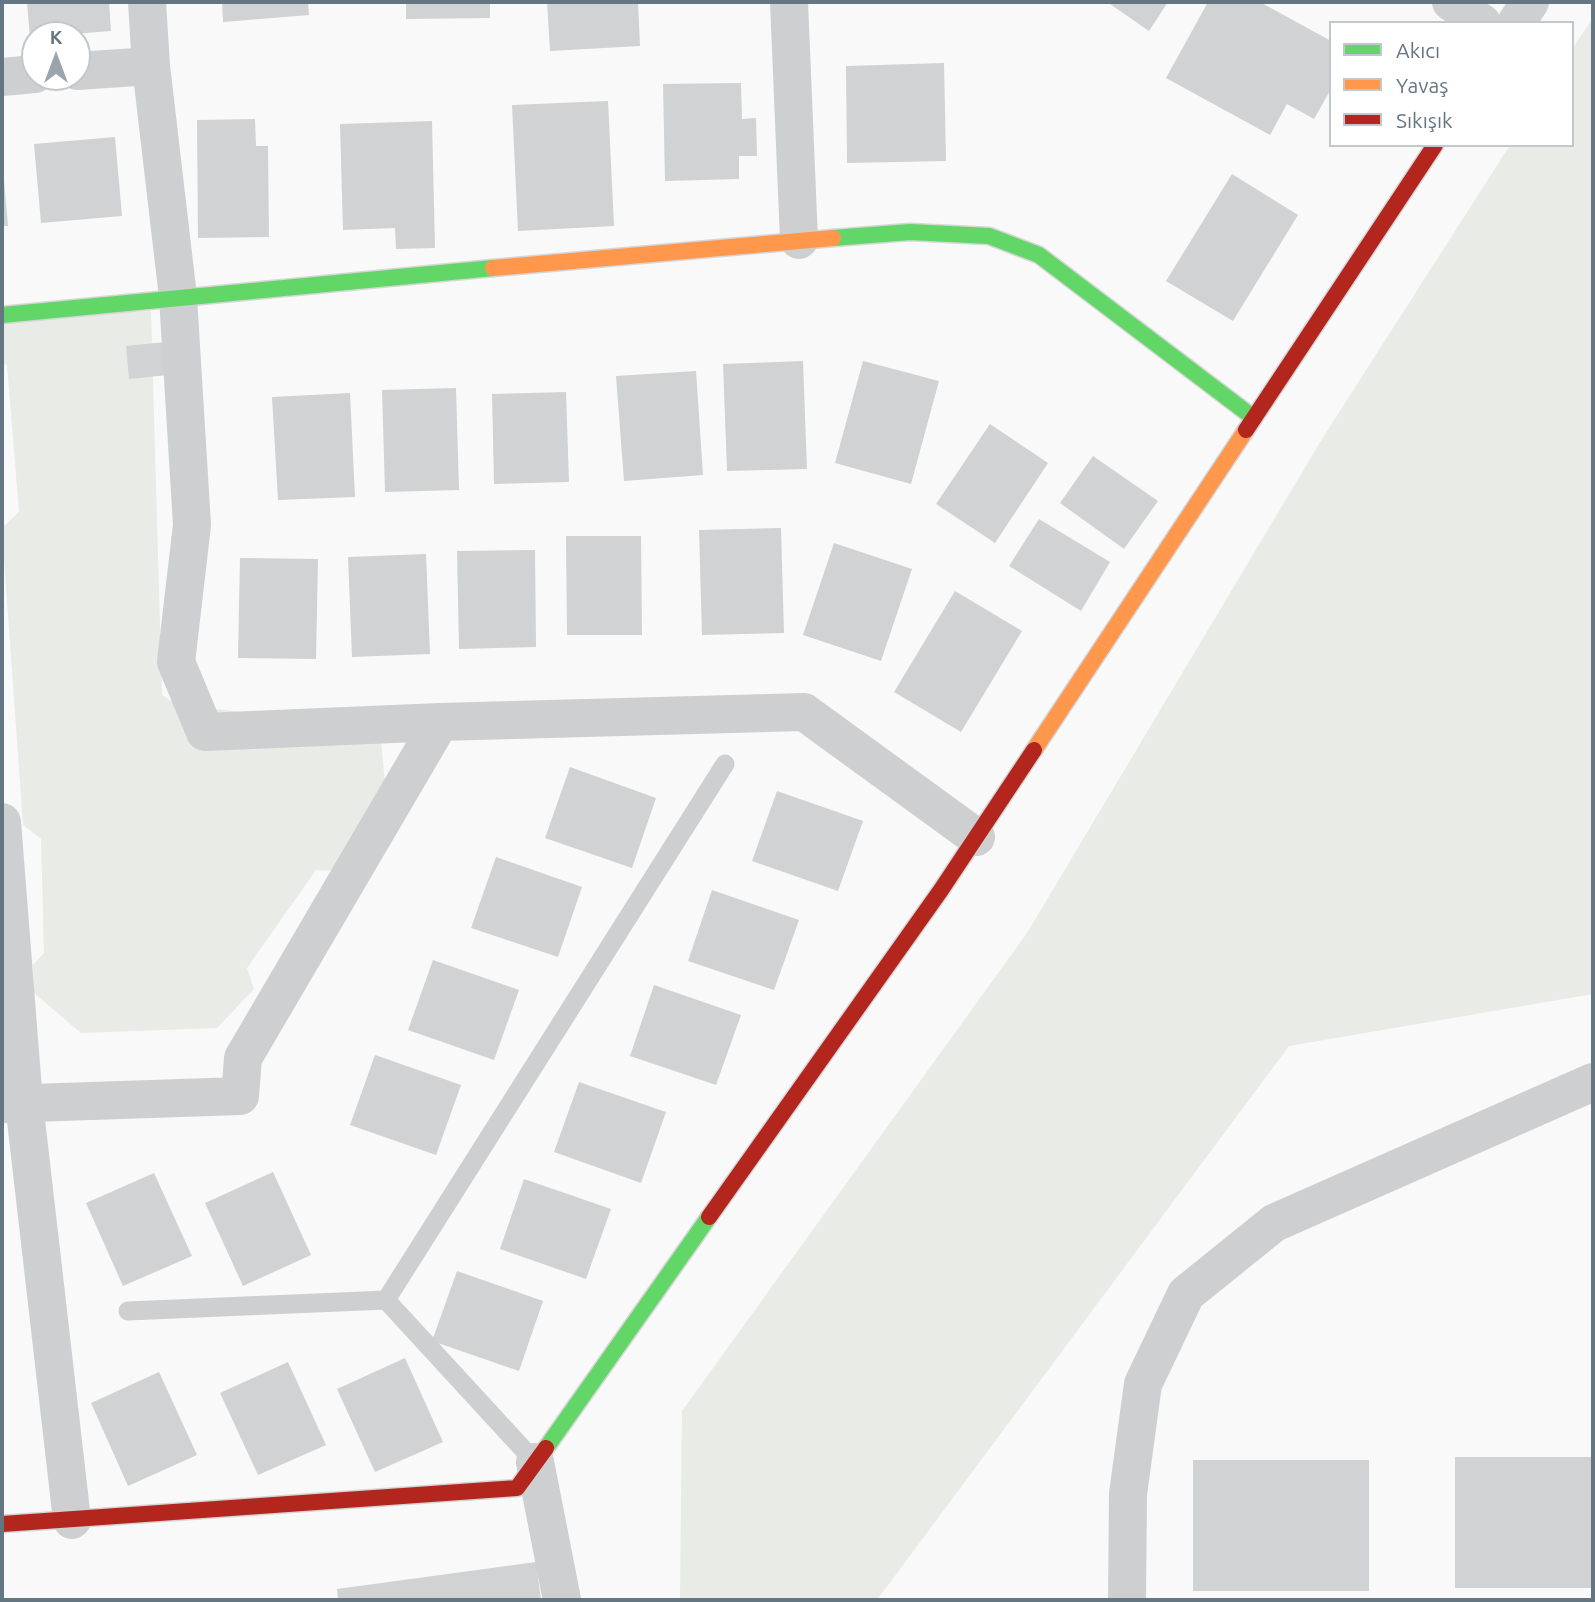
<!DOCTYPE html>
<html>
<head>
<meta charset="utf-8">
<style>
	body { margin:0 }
	#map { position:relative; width:1595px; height:1602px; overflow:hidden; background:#f9f9f9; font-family:Ubuntu,sans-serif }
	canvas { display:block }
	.frame { position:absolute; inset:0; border:4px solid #657683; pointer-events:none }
	.legend { position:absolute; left:1329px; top:21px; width:245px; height:126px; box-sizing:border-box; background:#fff; border:2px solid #c1c8cd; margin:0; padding:9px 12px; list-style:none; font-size:21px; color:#657683 }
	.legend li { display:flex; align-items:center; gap:14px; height:35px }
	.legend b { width:35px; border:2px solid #c1c8cd }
	.north { position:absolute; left:21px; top:21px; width:70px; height:70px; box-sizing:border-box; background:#fff; border:2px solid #c1c8cd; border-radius:50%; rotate:0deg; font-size:19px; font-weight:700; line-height:28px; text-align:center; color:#657683 }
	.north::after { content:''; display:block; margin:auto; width:24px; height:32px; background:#99a4ac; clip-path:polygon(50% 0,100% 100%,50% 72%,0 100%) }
</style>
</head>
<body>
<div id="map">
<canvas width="1595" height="1602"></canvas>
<div class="frame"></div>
<ul class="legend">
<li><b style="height:9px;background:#63d668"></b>Akıcı</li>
<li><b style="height:9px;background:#ff974d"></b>Yavaş</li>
<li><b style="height:9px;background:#b3261e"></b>Sıkışık</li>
</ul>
<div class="north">K</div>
</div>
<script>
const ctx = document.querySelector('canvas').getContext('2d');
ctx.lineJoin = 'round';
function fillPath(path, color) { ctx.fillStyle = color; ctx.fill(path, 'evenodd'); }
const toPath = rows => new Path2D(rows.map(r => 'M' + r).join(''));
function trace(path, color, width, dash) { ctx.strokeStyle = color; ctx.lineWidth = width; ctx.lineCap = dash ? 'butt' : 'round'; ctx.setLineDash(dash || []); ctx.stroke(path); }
const green = toPath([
	[1593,18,1593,994,1289,1046,877,1600,680,1600,682,1411,1027,933,1322,439,1510,145,1572,145,1572,49],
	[151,311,162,695,176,704,380,729,385,784,338,871,316,870,247,968,254,989,217,1028,81,1033,34,993,33,965,44,953,41,839,23,825,2,531,2,528,19,512,7,365,2,363,2,317]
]);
const building = toPath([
	[27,2,109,2,111,31,61,35,35,35,35,37,30,38],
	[222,2,308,2,309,15,223,22],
	[406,2,490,2,490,18,406,19],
	[547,2,638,2,640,46,550,51],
	[1111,2,1168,2,1149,31,1110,4],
	[1208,2,1260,2,1331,41,1331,89,1314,119,1287,104,1270,135,1166,78],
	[944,63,946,161,847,163,846,66],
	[741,83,742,119,756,118,757,156,739,156,739,179,665,181,663,84],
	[608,101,614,226,518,231,512,105],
	[255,119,256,146,268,146,269,237,198,238,197,120],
	[432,121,435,248,396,249,395,228,343,230,340,124],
	[115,137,122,216,41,223,34,144],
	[1232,174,1298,215,1233,321,1166,281],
	[2,180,4,180,8,226,2,226],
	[165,342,168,375,129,379,126,346],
	[803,361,807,469,727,471,723,364],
	[863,361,939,381,911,484,835,463],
	[696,371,703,475,624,481,616,376],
	[456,388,459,490,385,492,382,390],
	[566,392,569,482,494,484,492,394],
	[350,393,355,497,278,500,272,397],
	[990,424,1048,463,995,543,936,504],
	[1093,456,1158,501,1124,549,1060,503],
	[1039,519,1110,562,1081,611,1009,566],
	[781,528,784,633,702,635,699,530],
	[566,536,641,536,642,635,567,635],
	[834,543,912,569,881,661,803,635],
	[535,550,536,647,459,649,457,551],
	[426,554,430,654,352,657,348,557],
	[240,558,318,559,316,659,238,658],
	[955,591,1022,631,961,732,894,692],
	[570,767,656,798,632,868,545,838],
	[777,791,863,821,838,891,752,861],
	[496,857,582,887,558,957,471,928],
	[712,890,799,920,774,990,688,961],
	[433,960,519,990,494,1060,408,1030],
	[654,985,741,1015,716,1085,630,1056],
	[375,1055,461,1085,436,1155,350,1125],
	[579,1082,666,1112,641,1183,554,1152],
	[273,1172,311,1255,243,1286,205,1203],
	[154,1173,192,1256,123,1286,86,1203],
	[524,1179,611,1209,586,1279,500,1249],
	[457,1271,543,1301,519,1371,432,1341],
	[405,1358,443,1442,375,1472,337,1389],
	[288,1362,326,1445,258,1475,220,1393],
	[159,1372,197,1455,128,1486,91,1403],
	[1455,1457,1593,1457,1593,1588,1455,1588],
	[1193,1460,1369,1460,1369,1591,1193,1591],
	[536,1562,541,1600,338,1600,337,1589]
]);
const lane = toPath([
	[386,1300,725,764],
	[128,1311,386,1300,535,1462]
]);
const street = toPath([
	[147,2,151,66,178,297,192,525,176,662,205,732,440,722],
	[789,2,799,240],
	[1451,2,1482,23],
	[1516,23,1530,2],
	[77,71,151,66],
	[2,77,35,74],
	[2,822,24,1103,72,1520],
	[2,1104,240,1096,243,1058,440,722,804,712,976,837],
	[535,1462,562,1600],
	[1127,1600,1128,1494,1143,1384,1186,1294,1274,1223,1593,1082]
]);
const fast = toPath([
	[833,238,910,232,989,236,1039,255,1254,418],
	[2,315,493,268],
	[546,1448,709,1217]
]);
const slow = toPath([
	[493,268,833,238],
	[1034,750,1246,430]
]);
const jam = toPath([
	[1246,430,1435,145],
	[709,1217,941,890,1034,750],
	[2,1524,517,1488,546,1448]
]);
fillPath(green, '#e8ebe6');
fillPath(building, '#d0d2d3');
trace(fast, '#d5d6d7', 19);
trace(slow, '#d5d6d7', 19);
trace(jam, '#d5d6d7', 19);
trace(lane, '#cecfd0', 19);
trace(street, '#cecfd0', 38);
trace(fast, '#63d668', 16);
trace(slow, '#ff974d', 16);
trace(jam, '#b3261e', 16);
</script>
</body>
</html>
